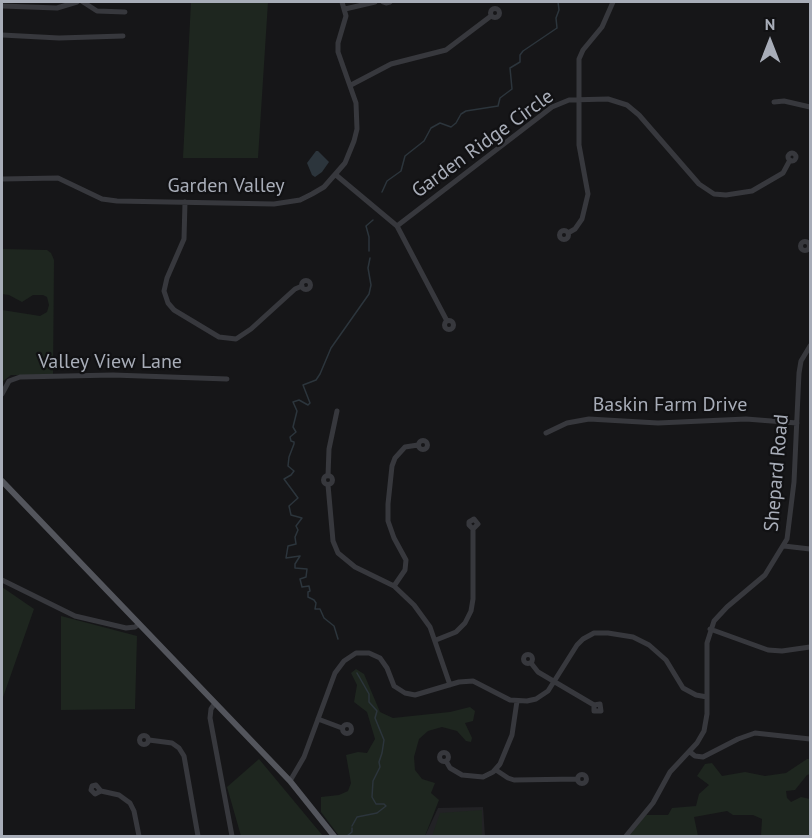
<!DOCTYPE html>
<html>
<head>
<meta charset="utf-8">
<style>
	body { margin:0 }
	#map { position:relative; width:812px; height:838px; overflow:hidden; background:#161618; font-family:"PT Sans",sans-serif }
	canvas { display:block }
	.frame { position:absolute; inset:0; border:3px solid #a8adb8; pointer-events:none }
	.north { position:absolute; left:740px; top:12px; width:60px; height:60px; -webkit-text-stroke:4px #111113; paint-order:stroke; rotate:0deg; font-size:16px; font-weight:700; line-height:24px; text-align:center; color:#a8adb8 }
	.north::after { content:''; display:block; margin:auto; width:21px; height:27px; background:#a8adb8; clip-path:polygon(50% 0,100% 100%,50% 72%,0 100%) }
</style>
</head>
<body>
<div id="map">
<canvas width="812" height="838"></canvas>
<div class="frame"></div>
<div class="north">N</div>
</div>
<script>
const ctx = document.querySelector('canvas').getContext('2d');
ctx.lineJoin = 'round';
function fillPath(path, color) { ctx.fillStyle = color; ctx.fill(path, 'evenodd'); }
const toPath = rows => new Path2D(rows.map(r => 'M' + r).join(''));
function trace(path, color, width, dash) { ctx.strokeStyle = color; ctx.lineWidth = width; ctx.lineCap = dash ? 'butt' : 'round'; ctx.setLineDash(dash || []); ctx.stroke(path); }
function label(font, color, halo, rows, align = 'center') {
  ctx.font = font + ' "PT Sans",sans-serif'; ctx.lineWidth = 4.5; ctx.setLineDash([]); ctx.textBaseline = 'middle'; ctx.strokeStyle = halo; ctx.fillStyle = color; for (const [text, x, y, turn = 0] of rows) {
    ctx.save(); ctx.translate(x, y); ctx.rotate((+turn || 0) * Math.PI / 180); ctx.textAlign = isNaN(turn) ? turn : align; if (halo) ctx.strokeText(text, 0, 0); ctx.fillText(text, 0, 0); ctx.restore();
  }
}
const built = toPath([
	[483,807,485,836,423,836,425,836,438,808]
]);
const green = toPath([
	[191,2,268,2,258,158,183,158],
	[2,249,47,250,51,253,54,260,53,375,11,375,2,382,2,310,40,316,47,312,49,305,47,297,43,295,33,295,22,302,9,295,2,294],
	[2,587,34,609,2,700],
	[61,616,137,636,135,709,61,710],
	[356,669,364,674,380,712,393,718,450,712,470,707,475,711,473,721,465,723,472,738,471,742,466,741,457,731,442,727,428,731,419,739,414,757,415,770,422,779,435,783,431,793,439,800,425,836,339,836,321,812,321,797,339,795,348,791,351,783,346,755,358,752,367,753,375,739,367,712,354,702,357,685,351,673],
	[259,759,323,836,241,836,227,787],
	[807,759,810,759,810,774,807,775,795,790,786,791,787,798,791,802,801,797,810,799,810,836,761,836,762,819,753,815,733,815,727,811,694,817,698,836,629,836,646,815,668,815,672,808,696,806,699,794,709,785,697,776,705,764,712,763,722,776,745,772,765,776,786,773],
	[482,810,482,836,432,836,440,813]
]);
const water = toPath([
	[316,151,318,151,329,162,322,172,315,177,312,175,307,163]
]);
const stream = toPath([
	[382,192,387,181,401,171,405,156,424,141,431,128,440,123,451,127,456,123,461,114,466,111,498,106,500,98,512,89,510,68,520,62,520,55,523,51,557,28,556,18,559,10,558,2],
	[369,251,369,237,366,226,373,220],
	[338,639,334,626,324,618,320,609,315,609,316,603,314,600,308,597,308,592,310,591,309,586,302,587,300,579,306,577,307,569,295,568,295,564,300,556,286,558,288,546,296,544,295,537,298,530,296,526,302,518,291,515,289,506,298,498,284,479,291,475,294,471,288,466,289,457,294,444,294,442,291,441,290,437,296,432,293,427,297,411,293,402,299,400,308,405,310,403,303,385,316,380,320,374,331,348,369,294,371,285,368,268,370,258],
	[352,826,357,817,377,813,386,806,384,804,376,804,372,797,373,781,380,767,379,762,382,753,384,740,375,718,377,711,369,702,369,694,357,673],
	[347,836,352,832,352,828]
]);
const minor = toPath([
	[83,2,97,11,125,12],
	[383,2,386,3,390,2],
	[2,6,57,8,77,2],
	'490.5 13a4.5 4.5 0 1 1 9 0a4.5 4.5 0 1 1-9 0Z',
	[345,9,375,2],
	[2,35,59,38,123,36],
	[351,85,391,64,446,50,491,16],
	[774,102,784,101,810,107],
	'788 157a4 4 0 1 1 8 0a4 4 0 1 1-8 0Z',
	[336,175,397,226,447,321],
	[2,179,58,178,102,199,117,201,274,204,300,200,312,194,324,187,345,163,354,141,357,129,356,103,338,52,338,43,346,16,342,2],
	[185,202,184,239,167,278,164,291,168,303,174,310,219,337,236,339,251,329,295,289,302,286],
	[397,226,552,107,569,100,608,99,627,105,639,115,699,184,714,194,726,195,752,191,783,173,790,160],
	'559.5 235a4.5 4.5 0 1 1 9 0a4.5 4.5 0 1 1-9 0Z',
	[568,233,575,229,582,219,588,194,579,145,579,59,583,50,602,27,613,2],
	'800.5 246a4.5 4.5 0 1 1 9 0a4.5 4.5 0 1 1-9 0Z',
	'301.5 285a4.5 4.5 0 1 1 9 0a4.5 4.5 0 1 1-9 0Z',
	'444.5 325a4.5 4.5 0 1 1 9 0a4.5 4.5 0 1 1-9 0Z',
	[2,394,9,381,20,377,113,375,227,379],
	[546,433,567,423,589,419,658,423,746,419,797,423],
	'418.5 445a4.5 4.5 0 1 1 9 0a4.5 4.5 0 1 1-9 0Z',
	'323.5 480a4.5 4.5 0 1 1 9 0a4.5 4.5 0 1 1-9 0Z',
	[328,476,329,449,337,411],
	[328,485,333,541,338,553,355,567,394,586,414,605,430,627,450,685],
	[784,546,810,549],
	[2,580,75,616,126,628,135,627,139,624],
	[394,586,405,570,406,560,394,538,388,521,388,504,392,466,395,458,405,447,418,445],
	[710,629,768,650,782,651,810,647],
	[436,640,456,632,465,623,471,611,473,599,473,529,469,525,469,522,474,519,478,524,473,529],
	'523.5 659a4.5 4.5 0 1 1 9 0a4.5 4.5 0 1 1-9 0Z',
	[531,663,538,672,594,705,600,704,601,711,594,711,594,705],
	[215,703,211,709,210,718,232,836],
	[318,719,342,728],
	'342.5 729a4.5 4.5 0 1 1 9 0a4.5 4.5 0 1 1-9 0Z',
	'139.5 740a4.5 4.5 0 1 1 9 0a4.5 4.5 0 1 1-9 0Z',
	[149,740,172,743,179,748,184,756,198,836],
	[690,752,695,756,703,757,738,739,755,733,810,739],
	'439.5 757a4.5 4.5 0 1 1 9 0a4.5 4.5 0 1 1-9 0Z',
	[446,761,450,768,462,775,483,777,493,772,500,764,512,735,517,701],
	[496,770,508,778,514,780,578,779],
	'577.5 779a4.5 4.5 0 1 1 9 0a4.5 4.5 0 1 1-9 0Z',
	[290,781,304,757,335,673,344,661,356,653,369,653,380,658,387,668,394,686,405,693,415,695,459,682,473,681,510,700,527,701,536,699,548,691,577,645,583,639,594,633,608,633,633,637,649,645,666,660,683,688,696,695,707,697],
	[101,791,96,785,92,786,91,790,95,794,101,791,119,795,130,803,134,811,139,836],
	[626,836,653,803,670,772,697,743,704,731,707,714,707,643,714,621,727,607,765,575,787,539,794,482,799,373,801,361,810,346]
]);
const major = toPath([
	[2,481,290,781,334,836]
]);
const streetNames = [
	["Garden Ridge Circle",483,144,-36],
	["Garden Valley",226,186],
	["Valley View Lane",110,362],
	["Baskin Farm Drive",670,405],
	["Shepard Road",777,473,-85]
];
fillPath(built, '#222225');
fillPath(green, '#1e261f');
fillPath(water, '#2c353c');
trace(stream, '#2c353c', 1.5);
trace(minor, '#37383d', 5);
trace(major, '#53555c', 6);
label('20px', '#a8adb8', '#111113', streetNames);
</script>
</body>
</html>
